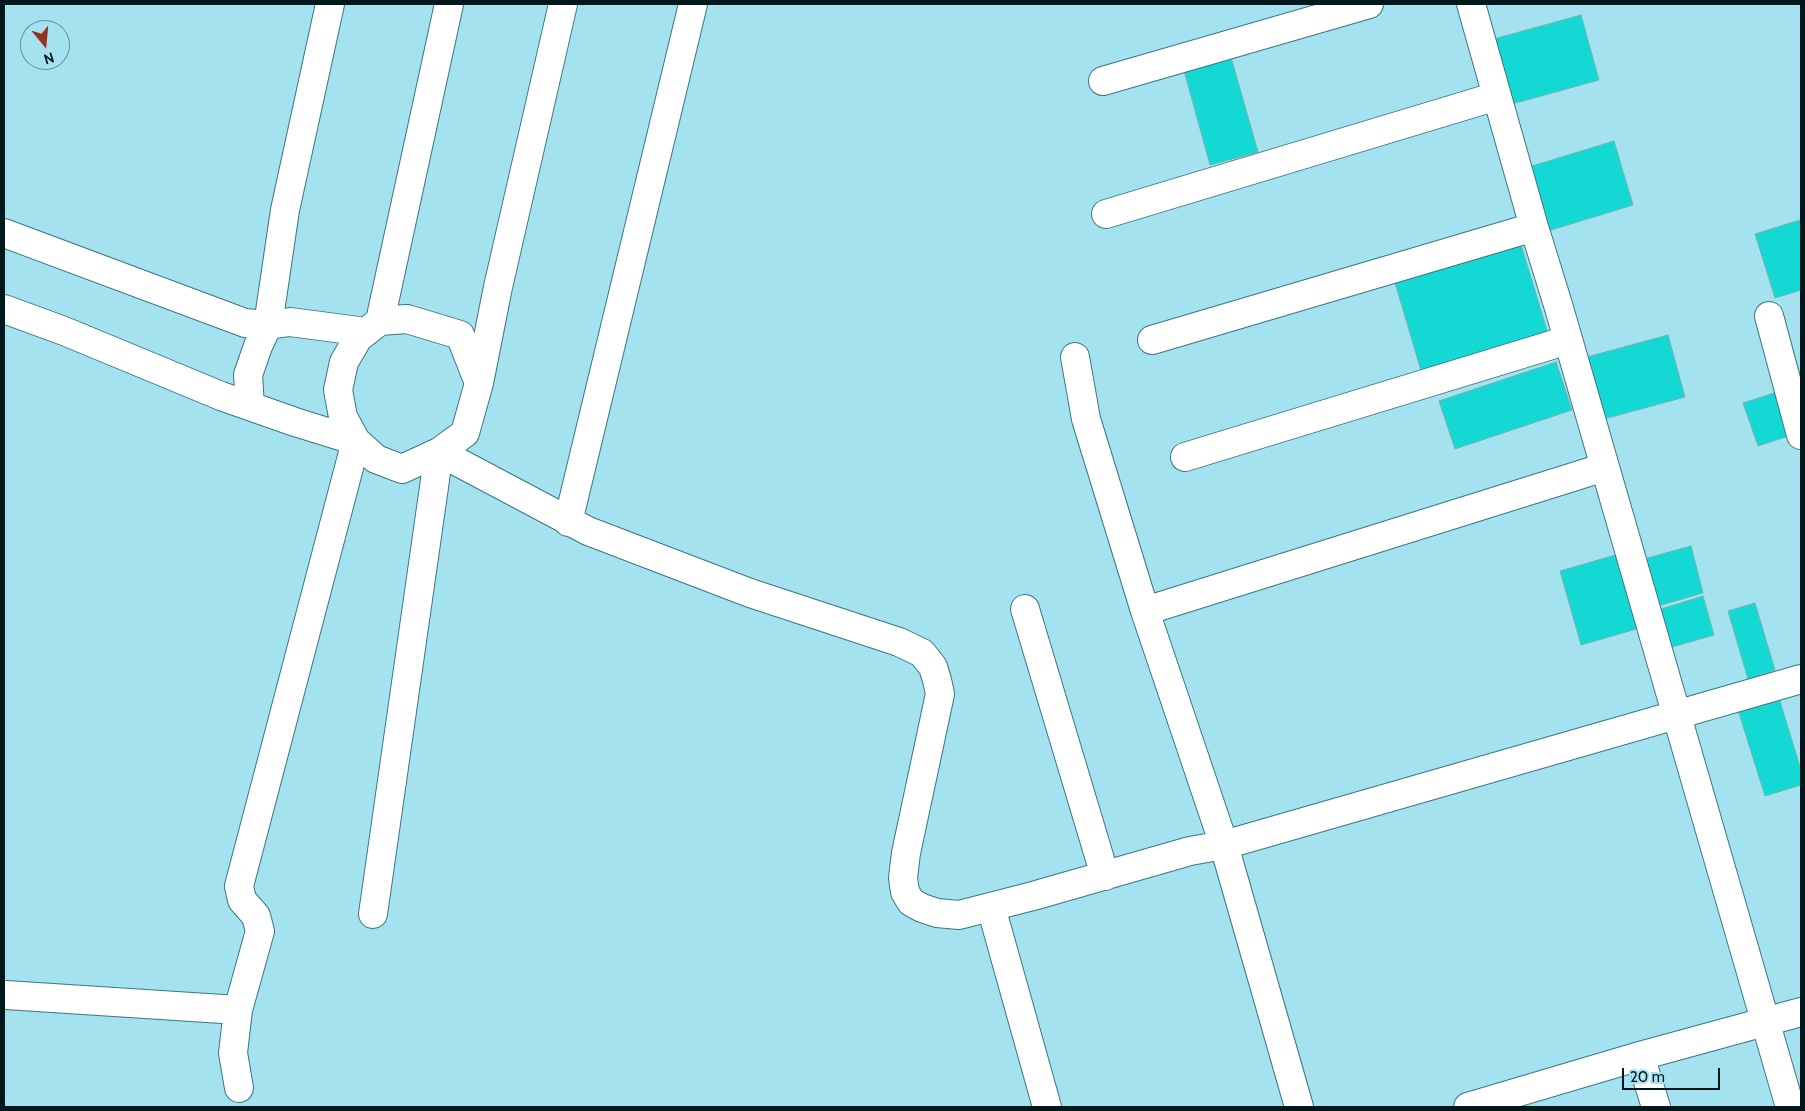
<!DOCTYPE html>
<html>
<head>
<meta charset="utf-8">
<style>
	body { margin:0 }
	#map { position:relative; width:1805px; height:1111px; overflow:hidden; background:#a4e2ef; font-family:Cabin,sans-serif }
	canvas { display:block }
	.frame { position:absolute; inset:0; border:5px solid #00171b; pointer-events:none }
	.north { position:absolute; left:20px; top:20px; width:50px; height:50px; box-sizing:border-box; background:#a4e2ef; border:1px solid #62919a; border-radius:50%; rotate:163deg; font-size:14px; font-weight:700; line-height:20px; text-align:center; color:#00171b }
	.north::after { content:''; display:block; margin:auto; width:18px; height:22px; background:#9a311e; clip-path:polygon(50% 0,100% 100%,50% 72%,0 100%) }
	.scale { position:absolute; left:1622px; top:1068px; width:98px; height:22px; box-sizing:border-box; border:2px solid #00171b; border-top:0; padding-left:6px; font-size:15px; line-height:18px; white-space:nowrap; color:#00171b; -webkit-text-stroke:4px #a4e2ef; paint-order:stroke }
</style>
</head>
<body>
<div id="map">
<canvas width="1805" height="1111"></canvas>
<div class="frame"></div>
<div class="north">N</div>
<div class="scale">20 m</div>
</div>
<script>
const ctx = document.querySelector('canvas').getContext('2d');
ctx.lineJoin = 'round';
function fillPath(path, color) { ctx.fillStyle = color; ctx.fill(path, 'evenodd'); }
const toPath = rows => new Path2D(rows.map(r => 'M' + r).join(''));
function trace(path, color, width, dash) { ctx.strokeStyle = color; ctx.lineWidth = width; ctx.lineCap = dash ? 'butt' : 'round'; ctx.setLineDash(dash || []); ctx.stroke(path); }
const building = toPath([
	[1581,15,1599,80,1512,104,1494,39,1581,15],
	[1229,50,1258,152,1210,165,1182,63,1229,50],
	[1614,141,1633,205,1548,231,1529,167,1614,141],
	[1800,220,1801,290,1775,298,1755,234,1800,220],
	[1519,238,1549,337,1422,374,1393,276,1519,238],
	[1668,335,1685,397,1604,419,1587,357,1668,335],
	[1556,362,1572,410,1455,449,1439,401,1556,362],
	[1780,391,1795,434,1758,446,1743,403,1780,391],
	[1691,546,1703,593,1658,606,1644,559,1691,546],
	[1619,554,1640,628,1581,645,1560,571,1619,554],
	[1703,596,1714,635,1672,647,1661,609,1703,596],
	[1755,603,1775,670,1748,679,1728,611,1755,603],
	[1779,698,1801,770,1801,785,1765,796,1738,710,1779,698]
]);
const minor = toPath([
	[1471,4,1534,227,1559,308,1790,1107],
	[1103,81,1369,4],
	[1106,214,1497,96],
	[4,233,245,323,268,325,290,322,366,332],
	[4,309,64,331,221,396,295,422,356,441,239,886,242,900,256,916,260,931,238,1010,233,1053,239,1088],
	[1769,316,1801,435],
	[407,319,460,335,479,383,465,433,439,452,402,469,376,459,356,441,343,417,338,390,344,362,358,338,380,321,407,319],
	[380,321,449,4],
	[1152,340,1534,227],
	[1075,357,1086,419,1145,611,1224,845,1299,1107],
	[479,383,498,287,563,4],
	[250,406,248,375,258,346,268,325,285,210,330,4],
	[1185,457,1568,340],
	[568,522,693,4],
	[1025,609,1105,876],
	[1145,611,1605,467],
	[991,907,1047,1107],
	[373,914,439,452,588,531,750,593,899,642,922,653,933,667,937,680,940,694,906,853,903,878,905,892,911,902,922,908,937,913,959,915,1033,896,1190,851,1224,845,1801,679],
	[6,995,238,1010],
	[1640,1056,1656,1107],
	[1468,1107,1640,1056,1801,1012]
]);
fillPath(building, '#13d8d4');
trace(building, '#74b3b1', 1);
trace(minor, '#3a7682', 30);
trace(minor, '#fff', 28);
</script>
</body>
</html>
